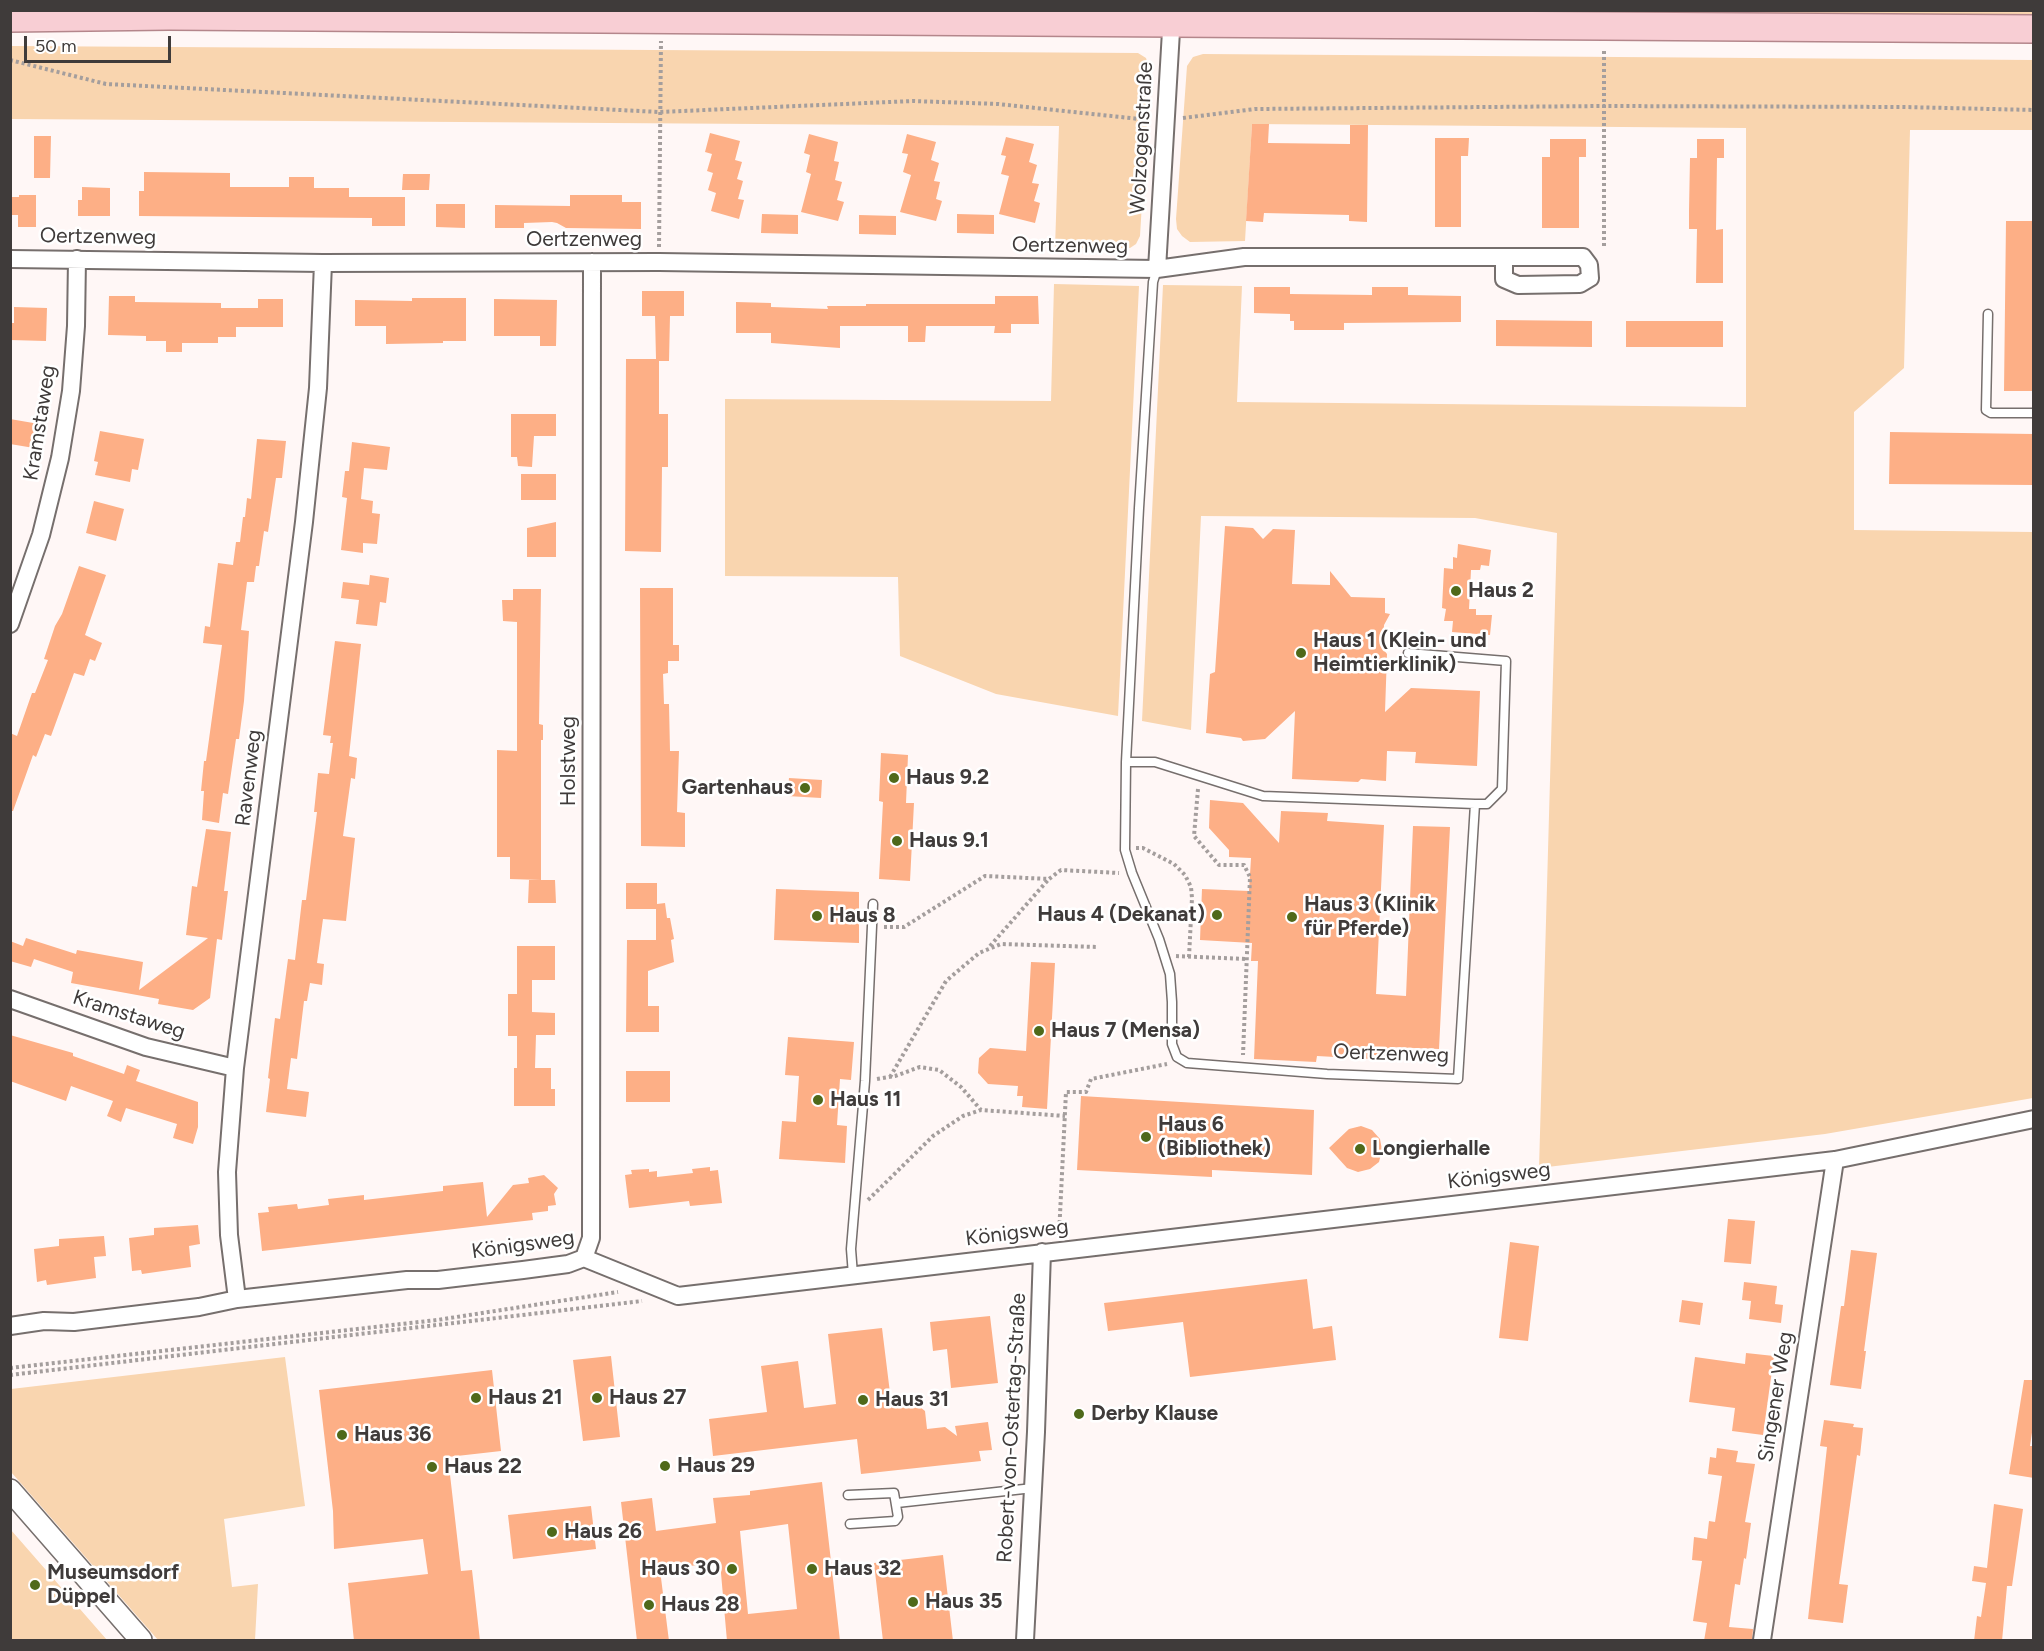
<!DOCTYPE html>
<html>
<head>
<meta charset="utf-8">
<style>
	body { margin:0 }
	#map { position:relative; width:2044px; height:1651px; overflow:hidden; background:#fff7f6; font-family:Figtree,sans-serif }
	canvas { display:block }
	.frame { position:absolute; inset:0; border:12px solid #3f3b3a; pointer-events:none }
	.scale { position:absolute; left:24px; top:36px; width:147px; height:27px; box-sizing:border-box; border:3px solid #3f3b3a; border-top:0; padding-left:8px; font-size:18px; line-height:21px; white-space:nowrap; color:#3f3b3a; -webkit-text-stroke:4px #fff; paint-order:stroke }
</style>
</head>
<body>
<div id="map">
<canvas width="2044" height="1651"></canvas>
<div class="frame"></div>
<div class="scale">50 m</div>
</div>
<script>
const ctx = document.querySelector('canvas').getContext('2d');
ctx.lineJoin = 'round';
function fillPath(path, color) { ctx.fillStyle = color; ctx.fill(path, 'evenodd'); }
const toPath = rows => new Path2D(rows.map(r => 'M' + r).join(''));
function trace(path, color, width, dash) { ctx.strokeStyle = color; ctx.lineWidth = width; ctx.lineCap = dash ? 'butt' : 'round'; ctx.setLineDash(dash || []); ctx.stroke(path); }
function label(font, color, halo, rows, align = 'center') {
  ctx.font = font + ' Figtree,sans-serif'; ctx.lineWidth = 5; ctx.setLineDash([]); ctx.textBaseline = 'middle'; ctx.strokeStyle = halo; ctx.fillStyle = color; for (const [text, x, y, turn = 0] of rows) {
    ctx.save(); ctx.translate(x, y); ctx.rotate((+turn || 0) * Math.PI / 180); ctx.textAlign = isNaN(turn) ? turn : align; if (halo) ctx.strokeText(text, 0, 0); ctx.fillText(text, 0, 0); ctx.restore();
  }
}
const green = toPath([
	[1217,10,2033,10,2034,19],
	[11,46,1138,53,1146,58,1150,71,1140,236,1136,244,1130,248,1055,248,1059,126,11,119],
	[1203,54,2033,60,2033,130,1910,130,1904,368,1854,412,1854,530,2033,532,2033,1098,1825,1134,1539,1168,1557,533,1475,518,1201,516,1191,730,1142,721,1163,285,1242,286,1237,402,1746,407,1746,128,1252,124,1245,241,1190,242,1182,236,1177,229,1176,219,1187,66,1193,57],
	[1054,284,1139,286,1118,716,996,694,900,656,898,577,725,576,725,399,1051,401],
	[285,1357,305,1506,224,1519,232,1587,258,1584,255,1640,158,1640,11,1472,11,1389],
	[11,1530,107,1640,11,1640]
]);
const building = toPath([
	[1252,124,1269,124,1268,143,1350,144,1350,125,1368,125,1367,222,1349,221,1349,215,1264,213,1263,222,1246,221],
	[710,133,740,141,735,160,742,162,737,179,743,181,738,199,744,200,739,219,711,211,716,193,708,190,713,173,707,171,712,154,705,152],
	[809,134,838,142,834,161,839,162,835,180,842,182,837,200,844,202,838,221,801,212,811,174,806,172,810,155,804,153],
	[907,134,936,142,931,160,939,163,934,181,940,182,936,199,942,201,936,221,900,212,911,175,903,172,908,154,902,153],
	[34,136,51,136,50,178,34,178],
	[1006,137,1034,144,1029,162,1037,165,1032,183,1039,184,1034,201,1040,203,1035,223,999,214,1009,176,1001,174,1006,156,1001,155],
	[1435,138,1469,138,1468,156,1461,156,1461,227,1435,227],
	[1550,139,1586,139,1586,157,1579,157,1579,228,1542,228,1542,157,1550,157],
	[1697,139,1724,139,1724,158,1717,158,1716,230,1723,229,1723,283,1696,283,1697,229,1689,229,1689,211,1690,158,1697,158],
	[144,172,230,173,230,187,289,187,289,177,314,177,314,188,349,188,349,197,405,197,405,226,372,226,372,218,139,216,139,191,144,191],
	[403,174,430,174,429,190,402,190],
	[82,187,110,188,110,216,78,216,78,200,82,200],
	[19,195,36,195,36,227,18,227,18,215,10,215,10,197,19,197],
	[570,195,622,195,622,202,641,202,641,229,566,228,557,223,552,222,524,223,524,228,495,228,495,205,570,206],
	[436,204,465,204,465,228,436,227],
	[762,214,798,215,798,234,761,233],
	[957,214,994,215,994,234,957,233],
	[859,215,896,216,896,235,859,234],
	[2006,221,2034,221,2034,391,2004,391],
	[1254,287,1290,287,1290,294,1372,295,1372,287,1408,287,1408,295,1461,296,1461,322,1344,323,1344,330,1294,330,1294,321,1290,321,1290,314,1254,313],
	[642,291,684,291,684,316,670,316,669,361,659,361,659,414,668,414,668,467,662,467,661,552,625,551,626,359,656,359,655,316,642,316],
	[109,296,135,296,135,302,221,303,221,308,258,308,258,299,283,299,283,327,236,327,236,337,218,337,218,343,182,343,182,352,166,352,166,341,146,341,146,336,108,335],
	[995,296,1038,296,1039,324,1011,324,1011,333,994,333,995,326,926,326,925,342,908,342,908,326,840,326,840,348,771,343,771,333,736,333,736,302,771,303,771,307,828,309,827,306,866,306,866,304,995,304],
	[412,298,466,298,466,341,443,341,443,343,386,344,386,326,355,326,355,300,412,301],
	[494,299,557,300,556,346,540,346,540,336,494,336],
	[14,307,47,308,46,341,10,340,10,323,14,323],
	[1496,320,1592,321,1592,347,1496,346],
	[1626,321,1723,321,1723,347,1626,347],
	[511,414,556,414,556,436,534,436,532,467,518,466,517,457,511,457],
	[10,419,39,424,34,448,10,444],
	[100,431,144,439,138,470,132,469,130,482,95,475,98,462,94,461],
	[1890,432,2034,434,2034,485,1889,484],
	[257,439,286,441,282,478,276,478,268,532,264,531,259,566,256,566,254,582,247,582,241,630,249,631,244,701,239,739,236,739,228,794,223,793,219,823,202,820,204,791,201,791,204,761,206,761,222,645,203,643,205,626,210,627,218,563,233,565,236,542,240,542,243,517,245,517,247,498,251,499],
	[352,442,390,447,387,470,364,468,361,499,373,501,372,513,380,514,377,544,363,543,363,553,341,550,347,498,342,497,345,471,349,471],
	[521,474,556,474,556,500,521,500],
	[94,501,124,509,116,541,86,533],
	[556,522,556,557,527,557,527,528],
	[1225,526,1253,528,1263,539,1273,529,1295,530,1292,584,1330,585,1330,571,1351,597,1385,598,1385,613,1390,614,1384,625,1383,649,1387,654,1385,712,1411,688,1480,691,1477,766,1415,763,1416,752,1387,751,1386,781,1361,779,1358,782,1292,779,1295,711,1265,739,1243,741,1241,738,1206,733,1210,674,1215,672],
	[1458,544,1491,550,1489,566,1481,565,1480,570,1471,570,1469,609,1476,609,1476,615,1492,615,1490,635,1452,632,1453,621,1444,621,1446,609,1442,608,1444,568,1453,569,1453,557,1457,558],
	[79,566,106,575,85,635,102,643,95,661,90,659,84,676,74,673,51,736,45,734,36,757,33,755,13,811,10,811,10,733,17,736,32,693,35,693,48,660,44,659,55,626,62,614],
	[370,575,389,578,386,603,380,602,377,626,356,624,359,600,341,598,343,582,369,585],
	[640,588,673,588,673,645,679,645,679,661,668,661,668,673,663,674,664,704,669,704,670,751,679,751,677,812,685,813,685,847,641,846],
	[513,589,541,589,539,724,543,725,543,740,541,740,541,880,510,879,510,857,497,857,497,750,517,751,517,622,503,621,502,600,513,600],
	[335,641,361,644,349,756,357,758,355,779,351,778,343,836,355,838,346,921,323,919,317,963,324,964,322,985,310,983,307,1001,304,1001,297,1059,291,1058,287,1089,309,1092,306,1117,266,1112,270,1079,268,1078,275,1018,280,1019,288,959,295,960,302,900,306,900,317,812,314,812,318,773,329,774,333,743,330,743,331,736,323,735],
	[881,753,908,755,906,803,914,803,910,881,879,879,883,802,879,801],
	[789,778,822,780,821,798,787,796],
	[1210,800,1243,803,1279,843,1281,811,1328,813,1327,821,1384,825,1376,994,1406,996,1413,826,1450,827,1439,1049,1390,1047,1389,1060,1317,1056,1316,1062,1254,1059,1258,961,1251,961,1252,943,1200,940,1202,889,1249,891,1251,858,1229,857,1229,850,1209,828],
	[206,829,231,832,224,891,228,891,222,940,217,939,210,998,193,1010,158,1004,159,999,71,983,73,972,34,959,31,967,10,961,10,941,23,946,26,938,76,954,77,950,143,962,139,990,208,938,186,935,192,886,197,887],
	[529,880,555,880,556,903,528,903],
	[626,883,657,883,657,904,665,903,667,918,670,918,674,939,671,940,674,962,648,971,648,1006,659,1006,659,1032,626,1032,627,940,656,940,656,909,626,909],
	[776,889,859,892,859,943,774,940],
	[517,946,555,946,555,980,532,980,532,1012,555,1013,555,1035,536,1035,535,1068,551,1068,551,1089,555,1089,555,1106,514,1106,514,1068,517,1068,517,1036,508,1036,508,994,517,994],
	[1031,962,1055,963,1047,1109,1022,1107,1023,1096,1017,1096,1018,1086,988,1084,978,1073,979,1058,990,1048,1026,1051],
	[10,1035,73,1053,73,1056,124,1074,127,1065,140,1070,136,1081,198,1102,198,1127,193,1144,173,1138,177,1124,126,1108,121,1122,107,1116,113,1101,71,1086,66,1101,10,1081],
	[788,1037,854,1042,851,1080,840,1079,837,1125,847,1126,845,1163,779,1159,782,1121,796,1122,799,1076,785,1075],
	[626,1071,670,1071,670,1102,626,1102],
	[1081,1096,1314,1110,1312,1175,1212,1170,1212,1177,1077,1170],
	[1361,1126,1372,1130,1380,1139,1382,1150,1379,1162,1370,1169,1358,1172,1347,1168,1329,1148,1349,1129],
	[710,1167,710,1171,718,1170,722,1203,690,1206,689,1201,629,1208,625,1175,632,1174,631,1170,649,1169,649,1172,657,1171,657,1177,693,1173,692,1169],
	[544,1175,558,1188,554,1194,556,1205,548,1206,548,1211,532,1213,533,1220,262,1251,258,1213,269,1212,268,1207,297,1204,298,1209,329,1205,328,1199,364,1195,364,1200,443,1191,443,1186,483,1182,487,1217,513,1185,529,1183,528,1178],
	[1728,1219,1755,1221,1751,1264,1724,1262],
	[198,1225,200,1244,189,1246,191,1267,142,1274,141,1270,132,1271,129,1238,154,1235,154,1228],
	[104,1236,106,1256,94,1257,96,1278,47,1285,46,1280,37,1282,34,1249,59,1246,59,1239],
	[1510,1242,1539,1246,1528,1341,1499,1338],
	[1851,1250,1877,1253,1864,1351,1866,1351,1861,1389,1830,1385,1841,1306,1844,1306],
	[1307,1279,1313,1329,1332,1326,1336,1360,1190,1377,1183,1322,1108,1331,1104,1303],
	[1744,1282,1777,1286,1775,1304,1783,1305,1781,1323,1749,1319,1751,1301,1742,1300],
	[1682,1300,1703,1303,1700,1325,1679,1322],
	[990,1316,998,1383,951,1388,947,1349,933,1351,930,1322],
	[882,1328,891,1401,910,1399,925,1411,927,1429,945,1427,957,1436,955,1426,988,1422,992,1450,979,1451,981,1461,861,1474,857,1439,713,1456,709,1419,767,1412,761,1366,798,1361,804,1408,836,1404,828,1334],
	[1746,1353,1774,1356,1763,1435,1732,1431,1735,1408,1689,1402,1695,1357,1745,1364],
	[611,1356,620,1437,583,1441,573,1360],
	[492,1370,501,1451,448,1457,461,1571,472,1570,480,1641,354,1641,348,1583,428,1574,423,1539,334,1549,333,1511,319,1390],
	[2024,1380,2034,1380,2034,1419,2030,1446,2034,1446,2034,1478,2009,1474],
	[1824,1420,1854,1424,1853,1427,1863,1428,1860,1456,1857,1455,1839,1584,1848,1585,1843,1623,1808,1619,1827,1447,1820,1446],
	[1717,1448,1738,1451,1736,1462,1755,1464,1745,1522,1751,1523,1746,1559,1744,1558,1740,1585,1735,1584,1729,1627,1753,1629,1752,1641,1704,1641,1707,1623,1693,1621,1702,1561,1692,1560,1694,1537,1707,1539,1709,1521,1715,1522,1722,1476,1708,1474,1710,1457,1716,1458],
	[822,1482,840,1641,727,1641,720,1562,660,1570,669,1641,637,1641,621,1502,652,1498,656,1531,716,1523,713,1498,750,1495,750,1491],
	[788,1524,797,1609,748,1614,740,1531],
	[1994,1504,2023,1509,2012,1586,2007,1586,2002,1641,1974,1641,1977,1616,1981,1617,1986,1583,1972,1581,1974,1566,1987,1568],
	[591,1506,596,1549,513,1559,508,1515],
	[943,1555,953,1641,883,1641,874,1563]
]);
const path = toPath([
	[1604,51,1604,246],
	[10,60,106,84,659,112,913,101,998,104,1149,120],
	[1183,118,1255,109,1604,106,1904,107,2034,110],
	[659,247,661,41],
	[1198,789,1194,836,1219,865,1244,865,1250,877,1243,1055],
	[1136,848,1143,848,1174,864,1185,875,1191,887,1192,898,1189,957],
	[884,927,904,927,985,876,1049,879,1061,870,1119,873],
	[990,946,1048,880],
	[1176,956,1246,959],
	[890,1077,946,981,979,953,1001,944,1097,947],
	[877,1079,895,1076,920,1067,939,1070,961,1087,981,1110],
	[868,1200,933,1136,963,1116,981,1110,1065,1116],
	[1059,1235,1066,1092,1086,1092,1091,1079,1167,1064],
	[10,1368,437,1320,618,1292],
	[10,1375,642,1301]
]);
const service = toPath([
	[1988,314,1986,410,1991,413,2034,413],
	[1408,653,1506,661,1502,789,1487,804,1475,804],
	[1126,762,1155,762,1263,796,1475,804,1458,1079,1327,1074,1187,1063,1177,1057,1172,1044,1172,1002,1170,974,1159,939,1132,873,1125,850,1126,762,1139,508,1153,282,1157,269],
	[853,1275,851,1249,865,1081,873,904],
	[848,1495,894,1493,898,1517,895,1521,850,1524],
	[897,1503,1033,1488]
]);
const minor = toPath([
	[10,259,323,263,659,262,1157,269,1244,257,1583,257,1589,265,1590,278,1580,284,1518,285,1504,279,1504,257],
	[1157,269,1172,14],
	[10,624,41,535,60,458,71,391,76,326,77,259],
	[10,999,146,1047,235,1068],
	[584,1258,591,1238,592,262],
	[237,1299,229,1235,227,1172,235,1068,304,522,318,388,323,263],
	[10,1326,44,1321,74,1322,199,1307,237,1299,407,1280,438,1280,523,1270,568,1264,584,1258,678,1296,1835,1160,2034,1119],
	[1025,1640,1036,1432,1042,1252],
	[1762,1640,1835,1160]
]);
const tertiary = toPath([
	[10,1490,141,1640]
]);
const primary = toPath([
	[10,18,169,16,2034,29]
]);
const markers = [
	[1456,591,6,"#4f691a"],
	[1301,653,6,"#4f691a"],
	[894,778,6,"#4f691a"],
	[805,788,6,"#4f691a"],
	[897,841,6,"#4f691a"],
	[1217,915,6,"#4f691a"],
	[817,916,6,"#4f691a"],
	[1292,917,6,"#4f691a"],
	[1039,1031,6,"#4f691a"],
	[818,1100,6,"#4f691a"],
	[1146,1137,6,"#4f691a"],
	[1360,1149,6,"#4f691a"],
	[476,1398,6,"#4f691a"],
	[597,1398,6,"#4f691a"],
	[863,1400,6,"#4f691a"],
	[1079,1414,6,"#4f691a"],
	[342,1435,6,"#4f691a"],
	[665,1466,6,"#4f691a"],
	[432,1467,6,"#4f691a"],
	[552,1532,6,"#4f691a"],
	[732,1569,6,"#4f691a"],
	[812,1569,6,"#4f691a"],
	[35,1585,6,"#4f691a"],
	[913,1602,6,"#4f691a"],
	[649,1605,6,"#4f691a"]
];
const streetNames = [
	["Wolzogenstraße",1142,138,-87],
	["Oertzenweg",98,237,1],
	["Oertzenweg",584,240],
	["Oertzenweg",1070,246,1],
	["Kramstaweg",40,423,-81],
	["Holstweg",569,761,-90],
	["Ravenweg",249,778,-83],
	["Kramstaweg",129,1015,18],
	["Oertzenweg",1391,1054,2],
	["Königsweg",1499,1176,-7],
	["Königsweg",1017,1233,-7],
	["Königsweg",523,1245,-8],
	["Singener Weg",1776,1397,-81],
	["Robert-von-Ostertag-Straße",1012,1428,-87]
];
const poiNames = [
	["Haus 2",1468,591],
	["Haus 1 (Klein- und",1313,641],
	["Heimtierklinik)",1313,665],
	["Haus 9.2",906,778],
	["Gartenhaus",793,788,"right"],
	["Haus 9.1",909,841],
	["Haus 3 (Klinik",1304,905],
	["für Pferde)",1304,929],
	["Haus 4 (Dekanat)",1205,915,"right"],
	["Haus 8",829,916],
	["Haus 7 (Mensa)",1051,1031],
	["Haus 11",830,1100],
	["Haus 6",1158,1125],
	["(Bibliothek)",1158,1149],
	["Longierhalle",1372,1149],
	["Haus 21",488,1398],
	["Haus 27",609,1398],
	["Haus 31",875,1400],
	["Derby Klause",1091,1414],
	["Haus 36",354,1435],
	["Haus 29",677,1466],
	["Haus 22",444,1467],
	["Haus 26",564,1532],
	["Haus 30",720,1569,"right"],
	["Haus 32",824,1569],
	["Museumsdorf",47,1573],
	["Düppel",47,1597],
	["Haus 35",925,1602],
	["Haus 28",661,1605]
];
fillPath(green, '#f9d5af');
fillPath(building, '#fdaf86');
trace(service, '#766f6d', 11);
trace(minor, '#766f6d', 20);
trace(tertiary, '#766f6d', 24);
trace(primary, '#b4868b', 30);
trace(path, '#a49e9d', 4, [3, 3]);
trace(service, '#fff', 8);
trace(minor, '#fff', 16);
trace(tertiary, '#fff', 21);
trace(primary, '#f8ced4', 27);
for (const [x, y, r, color] of markers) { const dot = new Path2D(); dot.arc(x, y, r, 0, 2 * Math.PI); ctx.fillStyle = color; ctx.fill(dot); trace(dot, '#fff', 2); }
label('21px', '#3f3b3a', '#fff', streetNames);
label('bold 21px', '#3f3b3a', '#fff', poiNames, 'left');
</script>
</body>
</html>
